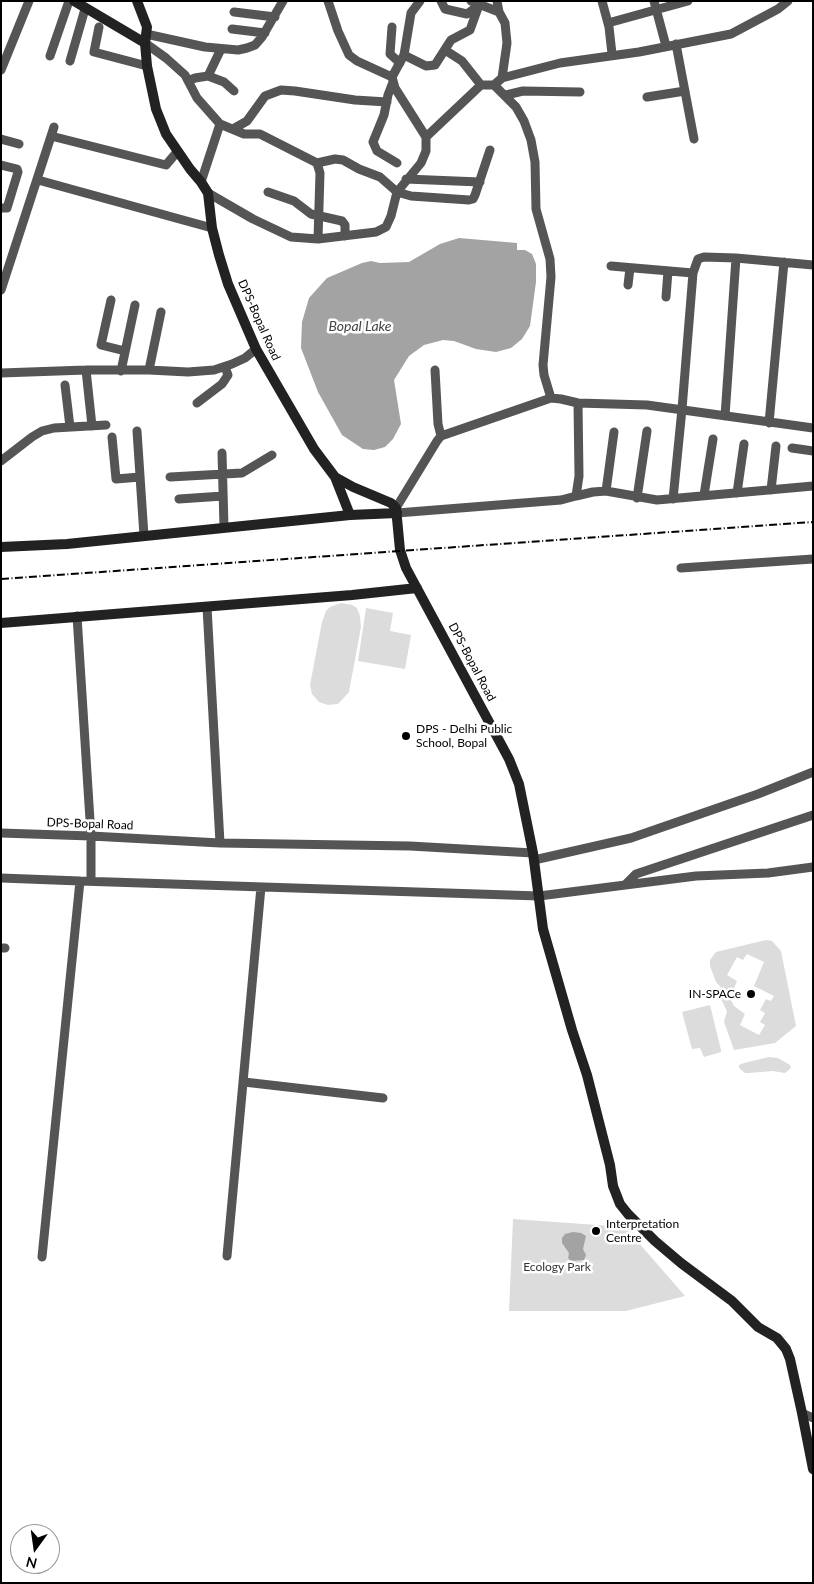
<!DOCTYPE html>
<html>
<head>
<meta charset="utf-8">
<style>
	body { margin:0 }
	#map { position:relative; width:814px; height:1584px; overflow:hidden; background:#fff; font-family:Lato,sans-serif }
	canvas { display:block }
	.frame { position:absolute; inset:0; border:2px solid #000; pointer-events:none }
	.north { position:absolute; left:10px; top:1524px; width:50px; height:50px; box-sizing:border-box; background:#fff; border:1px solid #999; border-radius:50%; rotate:194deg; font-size:14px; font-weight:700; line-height:20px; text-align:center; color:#000 }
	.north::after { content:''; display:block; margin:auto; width:18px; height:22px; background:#000; clip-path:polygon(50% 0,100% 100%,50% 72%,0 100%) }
</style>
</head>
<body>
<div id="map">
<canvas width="814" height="1584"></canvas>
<div class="frame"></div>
<div class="north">N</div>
</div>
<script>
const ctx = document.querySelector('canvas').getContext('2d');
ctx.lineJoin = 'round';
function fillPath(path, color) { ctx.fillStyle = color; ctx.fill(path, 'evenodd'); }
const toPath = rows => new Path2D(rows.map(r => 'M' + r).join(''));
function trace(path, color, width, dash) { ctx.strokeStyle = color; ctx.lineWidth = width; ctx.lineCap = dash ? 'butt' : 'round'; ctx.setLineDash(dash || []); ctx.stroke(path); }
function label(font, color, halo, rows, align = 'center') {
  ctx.font = font + ' Lato,sans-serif'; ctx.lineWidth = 5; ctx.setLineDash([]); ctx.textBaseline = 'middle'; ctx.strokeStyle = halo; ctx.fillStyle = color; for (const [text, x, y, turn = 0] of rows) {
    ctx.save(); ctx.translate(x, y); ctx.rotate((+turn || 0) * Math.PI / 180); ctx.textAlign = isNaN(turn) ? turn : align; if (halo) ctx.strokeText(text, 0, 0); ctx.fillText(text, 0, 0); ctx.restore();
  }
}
const green = toPath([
	[341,603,352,605,357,608,360,616,361,627,349,692,338,704,328,705,319,702,312,694,310,685,322,622,326,611,330,607],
	[366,608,393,613,390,631,411,635,405,669,358,661],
	[766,940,772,941,781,951,796,1026,775,1043,734,1050,724,1022,727,1011,721,999,723,990,716,982,710,966,710,960,716,952],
	[747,954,764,962,754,986,774,996,771,1001,766,999,760,1010,765,1013,760,1022,765,1025,759,1035,740,1025,745,1014,734,1006,730,998,737,981,727,975,737,957,743,960],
	[710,1005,721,1050,721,1052,704,1057,700,1048,692,1049,682,1012],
	[769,1057,778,1058,790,1065,791,1068,785,1073,773,1071,749,1073,745,1073,739,1068,739,1065,744,1063],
	[513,1219,625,1227,685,1296,626,1311,509,1311]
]);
const water = toPath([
	[459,238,517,243,517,250,525,250,532,254,536,264,536,282,530,326,522,339,511,348,496,352,476,349,454,341,443,340,424,345,409,356,394,380,401,424,393,439,385,447,374,450,363,449,342,435,318,392,301,348,302,322,309,298,327,278,362,263,371,261,380,263,409,262,440,244],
	[573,1232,581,1233,586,1236,583,1249,586,1255,584,1260,571,1261,568,1258,569,1253,562,1243,562,1238,565,1234]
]);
const street = toPath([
	[328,1,338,31,349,55,357,61,392,77],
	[420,1,411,13,404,55,392,77,395,88,426,137],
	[441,1,445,9,467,14,479,5],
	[471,1,499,12,505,23,507,43,502,78],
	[497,1,499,12],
	[602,1,609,27,612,54],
	[654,1,666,46],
	[234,12,275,17],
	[608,23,688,1],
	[99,27,94,52,147,66],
	[392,27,390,54,400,63],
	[232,29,265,33],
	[146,34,205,47,238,50,247,48,255,45,262,37,283,1],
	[145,43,166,58,185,75,197,98,220,124,201,182],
	[676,44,694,139],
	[445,50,462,61,481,85],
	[404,55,426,66,435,65,451,40,470,30,479,5],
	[50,56,69,1],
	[70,61,85,9],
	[1,70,29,1],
	[208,76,221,49],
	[188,81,195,78,208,76,224,82,234,91],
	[393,82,388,95,384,115,373,142,377,151,397,163],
	[494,85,516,107,524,121,531,140,535,162,536,209,550,259,551,277,543,365,544,375,551,398],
	[506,95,523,91,580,92],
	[647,97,685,91],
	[220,124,244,134,260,134,317,163,320,173,318,239],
	[233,129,247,121,265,96,281,90,295,91,355,100,387,102],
	[51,136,166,165,177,152],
	[1,139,19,144],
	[317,163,335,159,343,160,359,169,380,177,397,192,411,196,469,200,473,199,475,195,490,150],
	[1,165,17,169,18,172,7,208,1,208],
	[406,179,480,182],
	[38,180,212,228],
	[268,192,294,201,311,214,342,221,345,225,345,236],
	[208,193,253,219,291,237,318,239,376,232,386,227,391,216,397,192,421,163,426,151,426,137,481,85,494,85,502,78,560,63,639,52,731,34,778,9,788,1],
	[611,266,693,273],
	[628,285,630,268],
	[1,290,54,127],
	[666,297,668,271],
	[111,300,101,345,125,351],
	[86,370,92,426],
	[149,370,161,312],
	[435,370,438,424,441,436],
	[121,371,135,305],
	[1,373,86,370,149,370,188,372,214,370,232,364,245,358,256,349],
	[65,385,70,427],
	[197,403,222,384,228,375,225,367],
	[725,416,736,258],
	[769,423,784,262],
	[137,431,144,536],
	[112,437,116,479,140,477],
	[792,448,813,451],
	[222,453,224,527],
	[1,461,32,437,42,431,54,428,106,425],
	[170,477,242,473,272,455],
	[771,490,776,446],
	[606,491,614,432],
	[737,493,744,444],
	[704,495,713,439],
	[576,496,593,492,606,491,657,500,813,486],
	[637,498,647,431],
	[179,499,223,496],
	[673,499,682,409,693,273,698,259,704,257,736,258,813,265],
	[396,508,437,441,441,436,551,398,561,399,578,403,647,405,813,428],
	[397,513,561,500,576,496,579,476,578,403],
	[681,568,813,559],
	[207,607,220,843],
	[77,616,91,836,91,881],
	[1,833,91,836,220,843,410,846,533,853],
	[534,860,631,838,758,794,813,772],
	[1,878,80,881,42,1257],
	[80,881,539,896,696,876,768,873,813,867],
	[625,885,636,874,813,815],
	[1,948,5,948],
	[244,1082,383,1098],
	[227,1256,261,887],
	[802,1413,813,1418]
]);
const secondary = toPath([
	[74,1,145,43],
	[137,1,147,27,145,43,147,66,156,109,166,134,190,169,201,182,208,193,212,228,219,255,228,284,256,349,314,449,335,477,353,487,391,503,396,508,400,550,406,568,509,759,519,784,533,853,543,929,572,1030,587,1075,610,1165,613,1186,620,1204,628,1214,655,1241,681,1263,732,1301,758,1327,777,1338,786,1349,790,1359,802,1413,813,1469],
	[335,477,350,515],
	[1,547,67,544,350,515,397,513],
	[1,623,352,595,417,588]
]);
const rail = toPath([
	[1,579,813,522]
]);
const markers = [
	[406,736,5,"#000"],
	[751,994,5,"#000"],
	[596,1231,5,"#000"]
];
const streetNames = [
	["DPS-Bopal Road",259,320,66],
	["DPS-Bopal Road",472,662,62],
	["DPS-Bopal Road",90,824,2]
];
const poiNames = [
	["DPS - Delhi Public",416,729],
	["School, Bopal",416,743],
	["IN-SPACe",741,994,"right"],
	["Interpretation",606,1224],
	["Centre",606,1238]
];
const parkNames = [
	["Ecology Park",557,1267]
];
const waterNames = [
	["Bopal Lake",360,326]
];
fillPath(green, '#dcdcdc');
fillPath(water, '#a3a3a3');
trace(street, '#555', 9);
trace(secondary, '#222', 10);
trace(rail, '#000', 2, [8, 2.5, 1, 2.5]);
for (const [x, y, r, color] of markers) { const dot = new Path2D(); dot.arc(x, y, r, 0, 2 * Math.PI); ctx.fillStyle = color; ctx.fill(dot); trace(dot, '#fff', 2); }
label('12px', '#000', '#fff', streetNames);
label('12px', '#000', '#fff', poiNames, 'left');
label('12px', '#333', '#fff', parkNames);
label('italic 14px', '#444', '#fff', waterNames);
</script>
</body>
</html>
